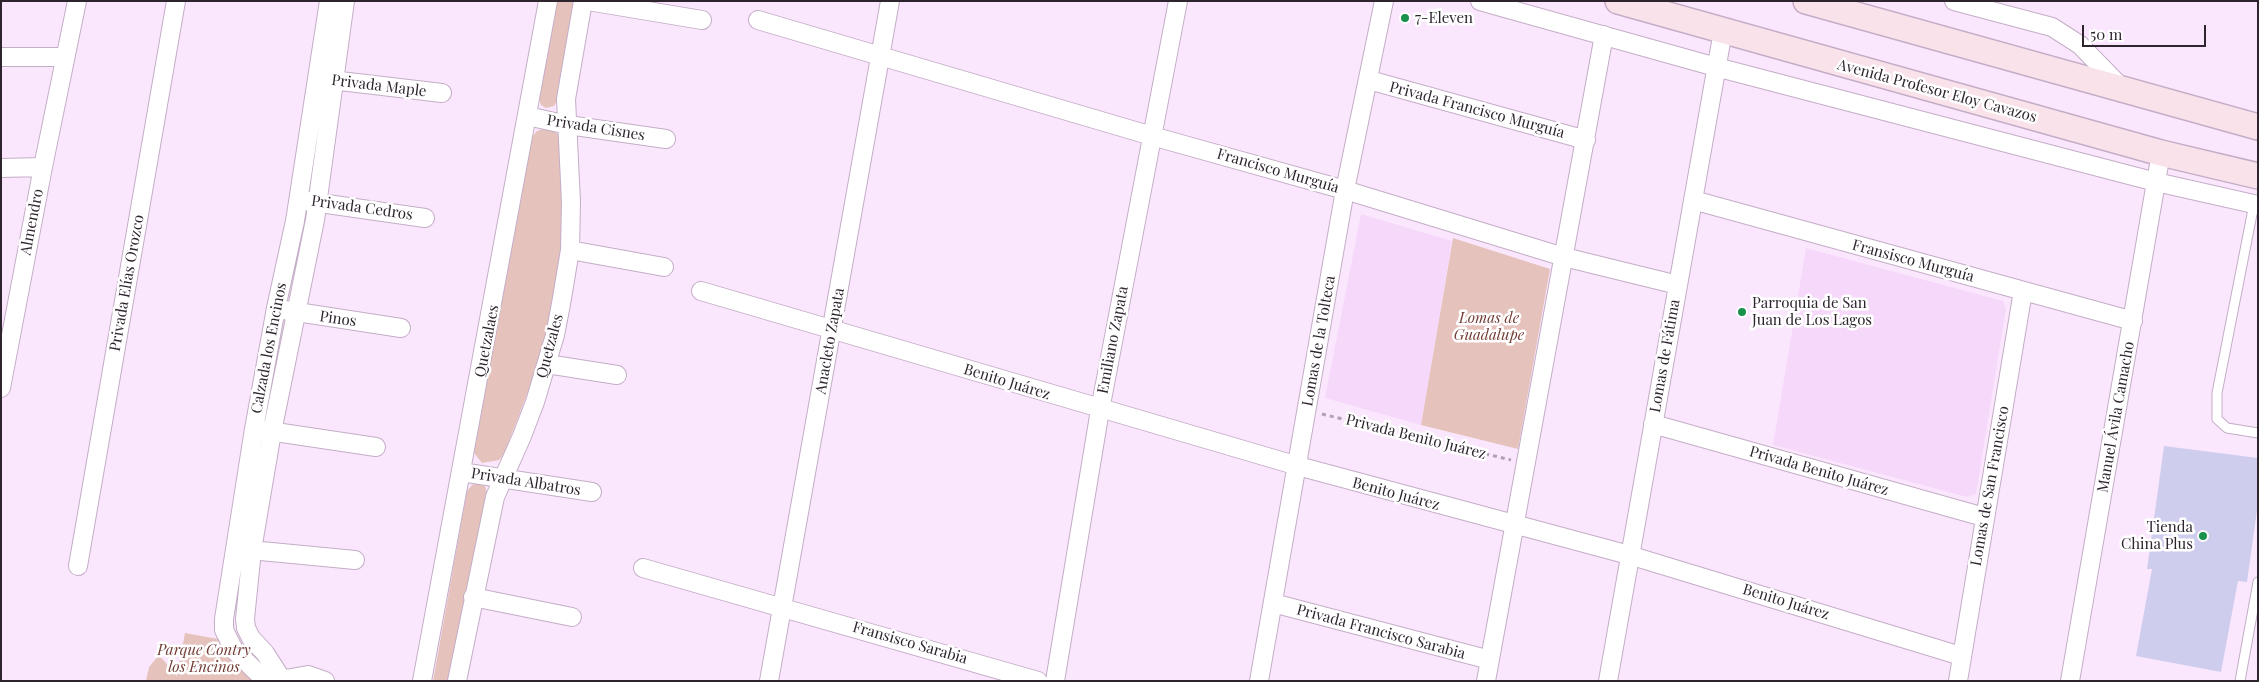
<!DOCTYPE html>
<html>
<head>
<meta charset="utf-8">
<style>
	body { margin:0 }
	#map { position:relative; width:2259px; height:682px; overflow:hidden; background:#fbe7fd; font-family:"Playfair Display",serif }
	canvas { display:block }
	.frame { position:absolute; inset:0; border:2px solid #2d242e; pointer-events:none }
	.scale { position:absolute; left:2082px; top:25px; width:124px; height:22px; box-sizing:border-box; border:2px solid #2d242e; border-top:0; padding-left:6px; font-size:15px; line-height:18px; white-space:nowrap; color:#2d242e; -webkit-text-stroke:4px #fff; paint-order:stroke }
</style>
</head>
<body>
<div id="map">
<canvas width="2259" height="682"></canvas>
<div class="frame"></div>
<div class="scale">50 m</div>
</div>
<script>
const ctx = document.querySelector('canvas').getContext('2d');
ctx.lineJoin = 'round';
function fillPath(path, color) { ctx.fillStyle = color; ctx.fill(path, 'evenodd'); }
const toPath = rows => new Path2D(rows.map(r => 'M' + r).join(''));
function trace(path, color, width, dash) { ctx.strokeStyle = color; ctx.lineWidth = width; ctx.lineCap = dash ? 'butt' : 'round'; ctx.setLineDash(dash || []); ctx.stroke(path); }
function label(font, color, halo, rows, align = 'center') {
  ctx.font = font + ' "Playfair Display",serif'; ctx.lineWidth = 5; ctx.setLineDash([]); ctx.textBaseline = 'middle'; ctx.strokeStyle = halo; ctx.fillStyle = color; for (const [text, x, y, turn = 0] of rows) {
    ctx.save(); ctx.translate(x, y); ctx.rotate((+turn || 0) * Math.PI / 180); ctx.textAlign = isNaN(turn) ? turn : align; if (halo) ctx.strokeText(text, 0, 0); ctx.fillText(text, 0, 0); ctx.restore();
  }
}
const built = toPath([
	[1361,214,1452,241,1421,425,1325,398],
	[1806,248,2003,301,2006,309,1976,494,1967,497,1773,445]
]);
const green = toPath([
	[556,1,575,1,558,99,554,106,546,108,541,105,539,98],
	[546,128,554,131,560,136,563,193,561,253,552,307,541,358,504,454,499,460,482,463,474,453,532,137,537,131],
	[1453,238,1550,269,1518,449,1421,425],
	[478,483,485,486,487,493,450,681,433,681,467,491,472,485],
	[185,633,229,641,266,681,146,681,149,667,159,655,177,676]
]);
const building = toPath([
	[2164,446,2258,458,2258,503,2247,582,2238,581,2221,672,2136,656,2152,569,2147,569]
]);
const path = toPath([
	[1322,414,1511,460]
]);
const lane = toPath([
	[2254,204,2217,393,2217,419,2227,428,2258,433],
	[2240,681,2258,582]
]);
const street = toPath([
	[588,1,702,20],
	[1480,1,1716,67,2156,182,2258,205],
	[1954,1,2052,27,2080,45,2121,87],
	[758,20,1152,136,1345,190,1564,257,1678,285],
	[1,57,65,57],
	[323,79,442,93],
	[1369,80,1586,140],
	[527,116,568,125,666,139],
	[1,168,43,167],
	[1693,200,2133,321],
	[306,201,425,218],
	[570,250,664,267],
	[701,291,1298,466,1629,555,1961,656],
	[284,310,401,328],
	[547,364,617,375],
	[1,388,43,167,77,1],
	[1653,424,1984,517],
	[262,430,376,447],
	[461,472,592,492],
	[240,549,355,560],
	[78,566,176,1],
	[643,568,1038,681],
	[473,597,572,617],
	[1273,603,1490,660],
	[266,681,234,650,224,630,224,619,254,429,276,308,295,221,329,1],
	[274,681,308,675,325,681],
	[283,681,265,653,251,638,246,628,245,619,252,550,272,432,315,220,345,1],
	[422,681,548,1],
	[457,681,495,497,522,436,535,402,555,335,561,304,570,250,571,202,566,99,583,1],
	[769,681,890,1],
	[1055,681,1100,410,1178,1],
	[1259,681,1345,190,1384,1],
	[1486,681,1604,35],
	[1608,681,1723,31],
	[1958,681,2023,291],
	[2070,681,2161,153]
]);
const secondary = toPath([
	[1618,1,2161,153,2258,176],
	[1806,1,2258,127]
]);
const markers = [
	[1405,18,5,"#1a914c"],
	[1742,312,5,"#1a914c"],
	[2203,536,5,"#1a914c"]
];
const poiNames = [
	["7-Eleven",1415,18],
	["Parroquia de San",1752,303],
	["Juan de Los Lagos",1752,320],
	["Tienda",2193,527,"right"],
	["China Plus",2193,544,"right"]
];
const streetNames = [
	["Privada Maple",379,86,7],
	["Avenida Profesor Eloy Cavazos",1937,91,15],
	["Privada Francisco Murguía",1477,110,15],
	["Privada Cisnes",596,128,9],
	["Francisco Murguía",1278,171,16],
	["Privada Cedros",362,208,8],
	["Almendro",32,222,-79],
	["Fransisco Murguía",1913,261,15],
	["Privada Elías Orozco",127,283,-80],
	["Pinos",338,319,8],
	["Emiliano Zapata",1113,340,-79],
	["Quetzalaes",487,341,-79],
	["Anacleto Zapata",830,341,-80],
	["Lomas de la Tolteca",1319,341,-80],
	["Quetzales",550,346,-75],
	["Calzada los Encinos",269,348,-79],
	["Lomas de Fátima",1665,356,-80],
	["Benito Juárez",1007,382,17],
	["Manuel Ávila Camacho",2116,417,-80],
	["Privada Benito Juárez",1416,437,14],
	["Privada Benito Juárez",1819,471,16],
	["Privada Albatros",526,482,9],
	["Lomas de San Francisco",1990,486,-80],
	["Benito Juárez",1396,494,15],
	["Benito Juárez",1786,602,17],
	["Privada Francisco Sarabia",1381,632,15],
	["Fransisco Sarabia",910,643,16]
];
const parkNames = [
	["Lomas de",1489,318],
	["Guadalupe",1489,335],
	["Parque Contry",204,650],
	["los Encinos",204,667]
];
fillPath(built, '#f6d9fa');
fillPath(green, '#e5c3bc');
fillPath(building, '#cfcdee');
trace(lane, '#c4adc7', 11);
trace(street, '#c4adc7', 20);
trace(secondary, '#c4adc7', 28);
trace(path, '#b0a0b1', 3, [4, 4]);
trace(lane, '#fff', 9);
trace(street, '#fff', 18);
trace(secondary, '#fae2eb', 25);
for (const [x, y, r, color] of markers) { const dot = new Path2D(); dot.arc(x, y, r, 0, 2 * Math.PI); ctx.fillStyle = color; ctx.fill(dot); trace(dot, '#fff', 2); }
label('15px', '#2d242e', '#fff', poiNames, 'left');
label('15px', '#2d242e', '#fff', streetNames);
label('italic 15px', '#703b33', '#fff', parkNames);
</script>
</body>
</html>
